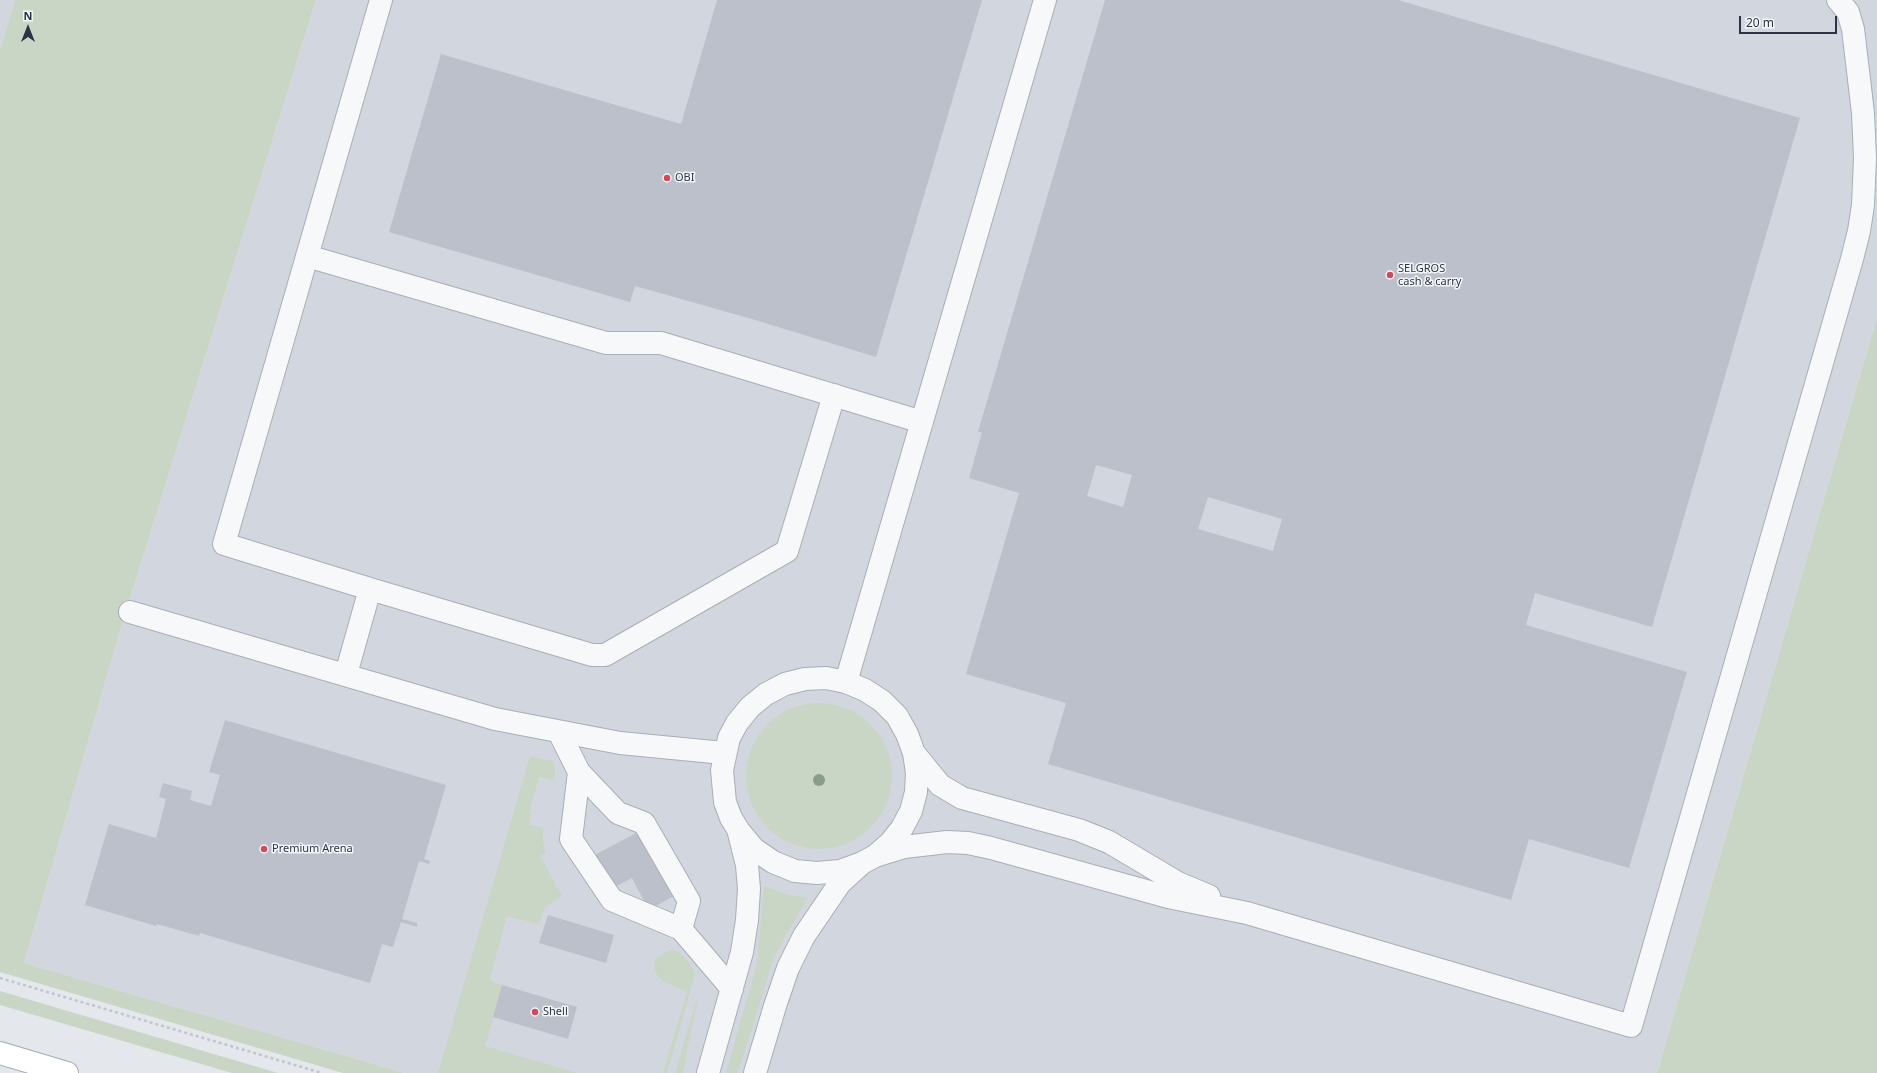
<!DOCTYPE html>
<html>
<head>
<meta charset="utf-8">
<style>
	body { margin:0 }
	#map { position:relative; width:1877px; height:1073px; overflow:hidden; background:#e4e7ec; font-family:"Noto Sans",sans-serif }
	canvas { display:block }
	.north { position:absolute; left:8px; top:8px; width:40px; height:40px; -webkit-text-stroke:3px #f4f6f9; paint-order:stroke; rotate:0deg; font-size:11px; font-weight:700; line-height:16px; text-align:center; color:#2b3445 }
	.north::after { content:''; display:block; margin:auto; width:14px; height:18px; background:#2b3445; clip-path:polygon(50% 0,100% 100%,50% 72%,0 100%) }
	.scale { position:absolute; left:1739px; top:16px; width:98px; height:18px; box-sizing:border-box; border:2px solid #2b3445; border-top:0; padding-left:5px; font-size:12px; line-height:14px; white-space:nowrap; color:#2b3445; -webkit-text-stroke:3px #f4f6f9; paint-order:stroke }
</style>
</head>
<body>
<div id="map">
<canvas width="1877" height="1073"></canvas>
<div class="north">N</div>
<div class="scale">20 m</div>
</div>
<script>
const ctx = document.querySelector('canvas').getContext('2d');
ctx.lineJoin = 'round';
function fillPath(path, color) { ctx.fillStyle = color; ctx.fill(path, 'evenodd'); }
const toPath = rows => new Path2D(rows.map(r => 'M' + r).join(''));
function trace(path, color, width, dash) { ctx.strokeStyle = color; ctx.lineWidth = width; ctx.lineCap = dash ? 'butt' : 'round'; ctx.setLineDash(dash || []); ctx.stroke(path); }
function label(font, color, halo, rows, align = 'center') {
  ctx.font = font + ' "Noto Sans",sans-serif'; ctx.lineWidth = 3; ctx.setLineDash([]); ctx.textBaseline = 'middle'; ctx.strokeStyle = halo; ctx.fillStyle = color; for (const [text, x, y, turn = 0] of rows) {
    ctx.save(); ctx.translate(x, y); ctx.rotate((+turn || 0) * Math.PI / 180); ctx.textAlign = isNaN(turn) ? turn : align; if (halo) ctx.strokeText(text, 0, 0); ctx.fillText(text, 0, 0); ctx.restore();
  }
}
const built = toPath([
	[0,0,15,0,0,50],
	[316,0,1877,0,1877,317,1657,1073,405,1073,24,963,119,634]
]);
const green = toPath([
	[15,0,316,0,119,634,24,963,405,1073,343,1073,0,972,0,50],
	[1877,317,1877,1073,1657,1073],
	'746 776a73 73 0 1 1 146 0a73 73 0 1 1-146 0Z',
	[530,756,552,761,555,768,555,781,539,777,529,813,531,814,529,825,543,828,543,844,546,852,540,856,562,896,545,907,539,924,507,916,490,978,492,982,503,985,485,1046,578,1073,438,1073],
	[764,886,786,894,808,898,787,933,773,960,738,1073,726,1073,757,964],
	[670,950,680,952,692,967,695,974,667,1073,663,1073,687,992,663,981,656,973,654,967,655,961,659,956],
	[0,991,278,1073,232,1073,0,1005],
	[698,995,683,1073,675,1073]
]);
const building = toPath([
	[717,0,982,0,876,357,752,319,635,286,630,302,389,232,441,54,681,124],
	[1105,0,1398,0,1800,118,1652,627,1535,593,1526,625,1687,672,1629,868,1529,839,1511,900,1271,830,1048,764,1066,703,966,674,1019,493,969,478,982,432,978,432],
	[1096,465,1132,475,1123,507,1087,496],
	[1208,497,1282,519,1273,551,1198,529],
	[225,720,446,785,424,859,430,861,429,864,419,861,402,919,417,923,417,927,401,922,393,947,382,944,370,983,200,933,199,936,157,924,156,926,85,905,109,824,156,838,166,799,159,797,163,783,192,791,190,800,211,806,220,775,209,772],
	[642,830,677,894,649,910,632,878,603,893,585,860],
	[548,915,614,935,606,963,539,943],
	[502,985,577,1007,568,1039,493,1017]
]);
const path = toPath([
	[0,978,322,1073]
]);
const minor = toPath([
	[307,256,606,343,661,343,922,422],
	[370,589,592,655,605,655,787,551,834,395],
	[130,612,495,719,620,743,724,753],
	[346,674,370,589,224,544,381,0],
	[846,682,1045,0],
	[559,732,579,772,571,839,612,900,681,929,732,989],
	[914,753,940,785,962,798,1079,830,1109,842,1178,883,1209,896],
	[579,772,618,813,644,823,689,901,681,929],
	[875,856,904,847,947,842,968,843,991,848,1168,897,1247,913,1631,1026,1852,259,1859,231,1863,205,1865,158,1863,113,1853,29,1848,12,1838,0],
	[708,1073,742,952,747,920,749,889,747,865,739,833],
	[755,1073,775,1006,788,968,804,936,840,883,862,863,875,856,890,843,902,828,911,811,916,792,917,773,914,753,907,734,897,716,882,701,865,690,846,682,826,678,805,679,785,684,766,694,750,707,737,723,729,738,722,770,725,802,731,818,739,831,754,849,773,862,795,871,817,873,840,871,862,863]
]);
const major = toPath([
	[0,1053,67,1073]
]);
const trees = [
	[819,780]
];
const markers = [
	[667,178,4,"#d1495b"],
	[1390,275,4,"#d1495b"],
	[264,849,4,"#d1495b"],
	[535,1012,4,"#d1495b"]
];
const poiNames = [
	["OBI",675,178],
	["SELGROS",1398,269],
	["cash & carry",1398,282],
	["Premium Arena",272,849],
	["Shell",543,1012]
];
fillPath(built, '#d2d6de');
fillPath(green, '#c9d6c5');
fillPath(building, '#bbc0ca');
trace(minor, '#a9aeb7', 24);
trace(major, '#a3abb8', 24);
trace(path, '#c2c5cb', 2.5, [3, 3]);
trace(minor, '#f7f8fa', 22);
trace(major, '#fff', 22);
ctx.fillStyle = '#899d89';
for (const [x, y] of trees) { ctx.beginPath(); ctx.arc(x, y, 6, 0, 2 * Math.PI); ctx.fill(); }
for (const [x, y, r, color] of markers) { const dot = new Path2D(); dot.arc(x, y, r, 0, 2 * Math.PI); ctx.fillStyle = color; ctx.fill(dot); trace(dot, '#f4f6f9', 1.5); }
label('11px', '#2b3445', '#f4f6f9', poiNames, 'left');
</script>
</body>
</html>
